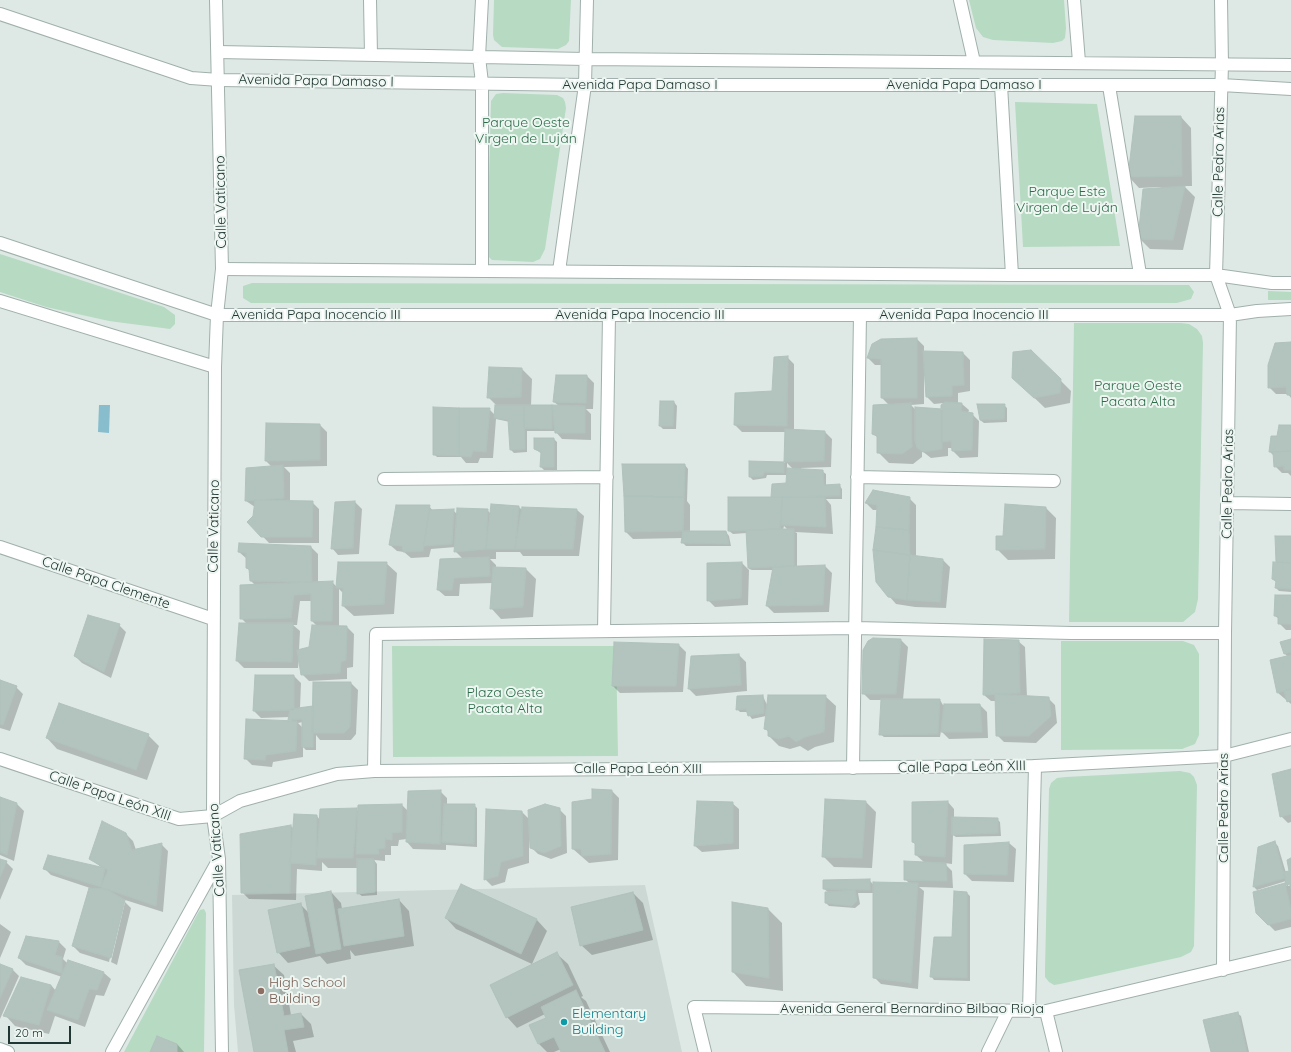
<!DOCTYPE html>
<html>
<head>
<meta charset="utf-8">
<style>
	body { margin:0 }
	#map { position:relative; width:1291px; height:1052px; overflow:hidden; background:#dee9e5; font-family:Quicksand,sans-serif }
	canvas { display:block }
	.scale { position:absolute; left:8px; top:1026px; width:63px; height:18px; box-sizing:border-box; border:2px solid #203733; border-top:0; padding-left:5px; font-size:12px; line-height:14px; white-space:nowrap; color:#203733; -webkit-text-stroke:3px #eef6f2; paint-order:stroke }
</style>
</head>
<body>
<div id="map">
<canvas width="1291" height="1052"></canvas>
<div class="scale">20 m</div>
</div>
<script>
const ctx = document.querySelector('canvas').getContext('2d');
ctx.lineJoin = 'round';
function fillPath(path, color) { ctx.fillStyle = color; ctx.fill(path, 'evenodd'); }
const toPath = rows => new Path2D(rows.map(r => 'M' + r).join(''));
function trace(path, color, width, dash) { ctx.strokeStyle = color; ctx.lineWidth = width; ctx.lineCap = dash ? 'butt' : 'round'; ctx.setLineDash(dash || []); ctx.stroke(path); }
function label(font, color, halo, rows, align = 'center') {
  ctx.font = font + ' Quicksand,sans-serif'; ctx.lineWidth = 4; ctx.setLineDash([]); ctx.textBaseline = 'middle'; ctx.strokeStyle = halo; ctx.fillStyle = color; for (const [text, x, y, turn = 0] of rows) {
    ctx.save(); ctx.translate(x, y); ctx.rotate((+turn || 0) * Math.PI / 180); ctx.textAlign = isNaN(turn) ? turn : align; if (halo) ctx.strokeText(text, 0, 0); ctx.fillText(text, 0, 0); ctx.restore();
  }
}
const built = toPath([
	[645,885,682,1052,238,1052,234,1005,232,895]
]);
const green = toPath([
	[494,0,571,0,569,41,566,45,558,49,502,47,494,40,493,35],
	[969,0,1064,0,1066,28,1065,38,1062,41,1053,43,993,40,983,37,976,28],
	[503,93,557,95,563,98,565,102,566,108,545,249,540,259,533,262,492,260,487,255,491,101,496,94],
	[1015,102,1097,104,1120,246,1023,247],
	[0,254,164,307,175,315,175,324,170,329,109,321,46,307,0,292],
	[252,283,1175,285,1189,285,1194,292,1191,299,1177,303,251,303,243,298,243,286],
	[1268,291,1291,292,1291,300,1268,300],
	[1074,323,1181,323,1189,324,1197,329,1202,336,1203,343,1198,599,1195,612,1183,622,1069,622],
	[1061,641,1183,641,1194,645,1199,654,1199,735,1195,744,1182,749,1061,750],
	[392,646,616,646,618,756,393,757],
	[1180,771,1190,773,1194,777,1197,785,1194,946,1191,952,1181,957,1060,984,1054,985,1049,982,1045,977,1045,970,1049,789,1051,783,1057,778,1066,777],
	[204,909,206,913,204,1052,124,1052,198,913,200,910]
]);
const water = toPath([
	[99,405,110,405,109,433,98,432]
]);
const shadow = toPath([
	[1181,117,1191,128,1192,186,1184,186,1195,197,1183,250,1150,249,1140,239,1161,187,1139,188,1129,177],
	[917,339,924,346,924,352,963,353,970,360,970,391,958,393,958,403,962,404,969,410,968,413,972,414,979,421,978,457,960,458,953,451,953,448,948,448,948,456,931,458,922,451,922,457,913,464,889,463,878,452,878,438,874,434,889,405,882,398,882,365,875,365,868,358],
	[924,376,925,376,927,397,934,404,944,403,943,410,916,410,911,405,924,404],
	[1291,343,1291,398,1288,394,1276,394,1269,387],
	[1031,351,1071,391,1070,403,1045,408,1024,388],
	[787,357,794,364,794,431,825,432,832,439,831,467,801,468,801,470,822,471,826,474,826,486,839,485,842,489,842,499,826,499,831,505,833,534,795,532,797,533,797,567,825,566,832,573,829,612,774,613,767,606,773,570,752,570,749,569,747,533,733,534,729,531,772,498,773,485,787,484,787,475,767,475,766,478,753,480,750,477,750,462,785,463,786,432,742,432,735,425,773,392],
	[787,463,793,469,787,469],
	[784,526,788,530,783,530],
	[522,369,532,379,531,406,559,406,554,402,557,376,587,376,594,383,593,409,586,409,591,414,591,440,562,439,555,431,527,431,527,452,514,453,511,450,510,422,496,419,493,458,480,458,478,463,466,463,461,457,437,457,434,454,490,410,495,415,496,405,488,397],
	[674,402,677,406,676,429,663,429,660,426],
	[1004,405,1007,408,1007,422,984,423,980,420],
	[320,425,327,432,327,466,284,467,290,473,290,502,312,502,319,509,319,543,269,543,249,522,254,516,255,507,246,501,272,467,266,461],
	[1291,426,1291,476,1288,473,1282,473,1275,466,1274,456,1270,452,1278,437],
	[554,439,557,442,557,470,544,470,541,467,542,454,535,449],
	[685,465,688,469,687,501,690,505,690,532,726,532,729,536,731,546,686,546,683,543,683,538,633,539,626,532,625,496],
	[873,491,909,498,916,505,916,557,943,560,950,567,946,608,915,607,896,604,889,596,878,510,873,510,866,503],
	[355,502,362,509,359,554,338,555,332,548],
	[429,506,433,511,453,510,458,515,487,510,491,514,519,507,523,511,577,510,584,516,579,556,523,556,520,552,496,552,496,559,490,559,496,565,496,568,526,569,536,579,533,617,501,619,491,608,493,583,460,584,459,596,445,596,438,590,463,559,455,551,456,547,431,549,429,557,411,558,404,552,397,551,390,545],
	[1046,508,1056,518,1055,559,1008,560,997,549,1004,537],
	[1291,537,1291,592,1279,591,1276,588,1277,583,1273,579,1278,563,1277,562],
	[311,547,318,554,318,583,332,582,337,587,386,563,397,573,394,614,354,616,343,606,344,594,339,589,339,627,347,627,354,634,353,667,347,668,347,679,309,681,302,674,299,659,298,668,244,668,237,661,240,624,247,624,241,618,255,585,251,581,250,571,247,568,247,559,239,552],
	[300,601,312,601,312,621,317,626,310,648,299,650,300,631,293,625,297,625],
	[742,563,749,570,748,605,715,607,708,600],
	[1291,596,1291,630,1286,630,1279,623,1279,619,1275,616],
	[119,625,126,632,111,678,82,663,75,656],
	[901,640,908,647,903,700,940,700,943,705,980,705,987,712,988,738,949,739,941,731,940,737,884,737,880,734,882,700,870,700,863,693],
	[1291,640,1291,704,1278,693,1271,660,1288,657,1284,653],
	[1018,641,1025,647,1027,697,1048,698,1055,705,1057,723,1036,743,1004,742,997,735,996,701,991,701,984,695],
	[615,643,679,645,686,652,683,692,620,693,613,686],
	[739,655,746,662,747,691,696,696,689,689],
	[256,676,294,676,301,683,300,708,314,706,351,683,358,690,356,734,351,740,320,740,316,735,316,750,306,750,303,747,303,757,273,762,272,767,252,765,245,758,291,721,290,717,261,718,254,711],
	[303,722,303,728,298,723],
	[0,681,16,687,23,694,10,731,0,728],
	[763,696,767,705,825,696,836,706,834,742,815,747,808,751,800,746,790,749,779,746,769,736,769,733,765,728,766,716,752,719,747,712,740,712,737,709],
	[148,735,159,746,147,780,57,749,47,738],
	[1291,770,1291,822,1288,823,1281,816],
	[440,791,447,798,447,805,474,805,477,808,477,847,446,845,446,850,413,849,407,842,407,839,399,840,398,846,391,846,391,855,385,855,385,861,374,860,377,864,377,895,362,896,358,893,358,868,328,868,322,862,322,871,297,869,296,900,249,899,242,892,291,826,294,829,317,816,320,820,356,809,359,812,402,805,408,811],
	[612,791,619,798,618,860,589,863,573,849,593,800],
	[0,798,17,804,24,811,14,861,0,855],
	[866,802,876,812,872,868,834,867,823,856],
	[948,802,954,809,954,818,997,819,1000,822,1001,836,956,837,953,835,952,864,944,863,952,871,953,888,919,887,924,891,918,989,881,984,874,977,874,893,858,893,860,904,855,908,829,906,826,903,828,892,824,889,869,880,874,885,910,884,905,879,925,863,916,855,916,845,913,842],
	[732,803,739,809,739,849,702,852,695,846],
	[559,809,566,816,567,853,551,859,538,854,531,847,531,841,529,841,529,863,508,869,505,882,492,886,485,879,522,812,530,820],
	[126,834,133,841,136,850,162,845,168,851,163,912,122,899,125,902,123,902,109,962,80,953,73,946,90,888,51,875,44,868,102,868,90,858],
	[1009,843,1016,849,1014,882,972,881,965,874],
	[1275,843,1278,846,1286,873,1291,872,1291,859,1291,883,1288,884,1288,886,1291,885,1291,927,1275,931,1257,913,1285,884,1287,886,1286,881,1257,890,1254,887],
	[0,860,6,862,13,869,0,900],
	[461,885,537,920,547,931,532,964,456,929,446,918],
	[331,892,341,903,342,909,399,900,409,911,414,946,355,956,350,950,351,959,327,964,320,956,288,963,278,952,300,904,309,913],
	[955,892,967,893,970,896,970,981,934,980,931,976,953,938],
	[633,893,643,903,653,940,592,955,581,945],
	[125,902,131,908,117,965,111,962],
	[768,909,782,923,783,991,746,986,733,972],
	[0,924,11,932,0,958],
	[27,937,59,942,66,949,63,959,67,963,104,973,111,979,104,996,96,995,85,1027,55,1016,49,1034,15,1026,5,1015,51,985,56,991,62,977,26,965,19,958],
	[557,954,568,964,583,996,581,997,586,1001,610,1052,562,1052,561,1049,554,1052,547,1052,539,1044,547,1018,545,1014,517,1028,507,1017],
	[273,965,284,975,291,1015,301,1014,311,1024,314,1037,293,1041,296,1052,255,1052],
	[0,966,13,970,19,976,0,1019],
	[1237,1013,1241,1016,1249,1052,1212,1052],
	[177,1044,184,1052,151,1052]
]);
const building = toPath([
	[1135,116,1181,116,1182,176,1128,177,1135,116],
	[1185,186,1173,240,1138,239,1143,189,1185,186],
	[917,338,917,398,881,398,881,359,867,358,872,344,881,339,917,338],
	[1291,342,1291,395,1287,395,1286,387,1268,388,1268,365,1275,343,1291,342],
	[1031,350,1061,379,1060,393,1034,398,1012,378,1013,352,1031,350],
	[923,351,963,352,964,385,952,386,952,396,926,397,923,351],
	[788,356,787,426,734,425,735,393,772,391,774,357,788,356],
	[489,367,522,368,521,397,487,398,489,367],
	[556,375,587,375,586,403,553,402,556,375],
	[660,401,674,401,673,426,659,426,660,401],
	[945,402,962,403,961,411,973,413,972,450,952,451,951,441,941,442,941,405,945,402],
	[911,403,912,447,902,454,877,453,877,436,872,434,873,405,911,403],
	[977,404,1005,404,1004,419,980,420,977,404],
	[495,405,524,405,525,449,510,450,508,420,494,418,495,405],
	[524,405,552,405,552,429,524,428,524,405],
	[552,405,585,406,585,433,555,433,552,405],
	[433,407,459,408,459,456,433,455,433,407],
	[915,407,942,409,942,449,923,452,917,448,915,441,915,407],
	[459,408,490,408,486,452,473,451,471,457,459,456,459,408],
	[266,423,320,424,320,460,265,461,266,423],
	[1279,425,1291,425,1291,451,1269,452,1271,436,1277,436,1279,425],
	[785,429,825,431,824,461,784,462,785,429],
	[534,438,554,438,554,467,540,467,541,452,534,449,534,438],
	[1291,451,1291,470,1284,470,1284,466,1274,467,1273,452,1291,451],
	[749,461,784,462,784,473,764,472,763,476,749,477,749,461],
	[622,464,685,464,684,497,624,496,622,464],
	[283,465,284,498,245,501,246,468,283,465],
	[787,468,823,470,824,485,840,484,840,496,771,497,772,484,786,483,787,468],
	[873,490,910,497,909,530,876,527,877,505,865,503,873,490],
	[624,496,684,497,683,531,625,532,624,496],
	[728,497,782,497,780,529,728,531,728,497],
	[782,497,825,497,826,527,781,525,782,497],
	[255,500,313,501,312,537,261,537,247,522,253,516,255,500],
	[355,501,353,548,331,549,335,502,355,501],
	[491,504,519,506,515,549,486,549,491,504],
	[1005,504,1046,507,1045,549,996,550,996,536,1003,536,1005,504],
	[396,505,430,505,423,551,403,552,402,546,389,545,396,505],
	[522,507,577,509,573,549,515,549,522,507],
	[457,508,488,509,486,549,454,552,457,508],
	[454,509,452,544,424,546,429,510,454,509],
	[876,527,909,530,910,555,873,550,876,527],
	[780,529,794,529,794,566,748,568,746,530,780,529],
	[683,531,726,531,729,544,681,543,683,531],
	[1275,536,1291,536,1291,563,1276,562,1275,536],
	[239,543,311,546,312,582,250,581,249,569,246,568,246,553,238,552,239,543],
	[873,550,910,555,907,600,888,597,876,582,873,550],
	[910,555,943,559,940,602,907,600,910,555],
	[489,557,490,576,454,578,452,590,437,590,440,559,489,557],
	[338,562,387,562,384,604,342,606,343,588,336,588,338,562],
	[742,562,741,598,707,601,707,563,742,562],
	[1273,562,1291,563,1291,589,1275,588,1276,581,1272,579,1273,562],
	[825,565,823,605,766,606,773,567,825,565],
	[493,567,526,568,523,607,490,609,493,567],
	[333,581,332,621,311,621,311,594,294,595,291,618,240,619,240,585,333,581],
	[1275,595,1291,595,1291,624,1278,624,1278,616,1274,616,1275,595],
	[88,615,120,624,104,672,74,656,88,615],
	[239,623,293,623,292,662,236,661,239,623],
	[312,625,347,626,346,660,341,662,340,673,301,675,297,650,309,647,312,625],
	[873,638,901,639,896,694,862,694,863,650,868,641,873,638],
	[984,639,1019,640,1020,693,983,695,984,639],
	[1291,639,1291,652,1284,654,1280,642,1291,639],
	[614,642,679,644,676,686,612,686,614,642],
	[739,654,741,685,688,689,691,656,739,654],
	[1291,655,1291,689,1277,693,1270,660,1291,655],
	[255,675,294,675,294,710,253,711,255,675],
	[0,680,17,686,3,725,0,724,0,680],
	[313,682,351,682,350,727,344,733,312,733,313,682],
	[1291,689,1291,700,1287,702,1284,691,1291,689],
	[995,694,1049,697,1051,716,1029,736,996,736,995,694],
	[763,695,764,713,748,716,746,709,736,710,737,696,763,695],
	[768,695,826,695,824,732,805,737,796,742,789,736,779,739,768,736,768,730,764,729,768,695],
	[881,699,940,699,938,734,879,735,881,699],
	[59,703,149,734,136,770,46,738,59,703],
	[944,704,980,704,982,732,941,732,944,704],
	[313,706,313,747,302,747,302,719,288,720,290,709,313,706],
	[246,719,297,721,296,751,266,755,265,760,244,759,246,719],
	[1291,769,1291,814,1280,817,1272,774,1291,769],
	[592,789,612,790,611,854,582,856,581,849,572,849,572,802,592,799,592,789],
	[441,790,440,844,406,842,408,791,441,790],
	[0,797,17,803,7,855,0,852,0,797],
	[825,799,866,801,862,858,822,857,825,799],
	[697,801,733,802,733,843,694,846,697,801],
	[948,801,945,857,915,855,915,843,912,842,912,802,948,801],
	[402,804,402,832,392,833,392,840,385,839,385,848,378,849,379,854,356,854,358,805,402,804],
	[444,804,475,804,474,844,442,842,444,804],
	[545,804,560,808,561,846,544,853,530,848,528,810,545,804],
	[357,808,353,858,317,858,320,809,357,808],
	[486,809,522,811,523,856,501,862,498,876,484,880,486,809],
	[294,814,317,815,316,865,290,863,294,814],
	[952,817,998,818,998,833,952,835,952,817],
	[102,821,126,833,132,850,162,843,156,906,101,887,108,870,89,859,102,821],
	[291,825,290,893,241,893,240,834,291,825],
	[1275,841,1285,878,1253,887,1258,847,1275,841],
	[1009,842,1007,875,964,874,964,845,1009,842],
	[48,855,105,868,101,887,43,869,48,855],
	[1291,858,1291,889,1290,884,1286,885,1284,872,1289,871,1287,860,1291,858],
	[0,859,7,861,0,877,0,859],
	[357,859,374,859,375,892,357,894,357,859],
	[904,861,946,863,947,881,904,880,904,861],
	[870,879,870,890,823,889,823,880,870,879],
	[873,882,918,883,911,983,873,978,873,882],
	[1285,883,1291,909,1291,919,1268,925,1256,913,1253,892,1285,883],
	[461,884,537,919,521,954,445,918,461,884],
	[89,888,106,889,125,900,111,958,72,946,89,888],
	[855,890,857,901,852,906,825,903,825,892,855,890],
	[331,891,341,949,316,954,305,896,331,891],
	[954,891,967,892,967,978,930,977,934,937,952,937,954,891],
	[633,892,643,930,580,946,571,907,633,892],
	[399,899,404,936,344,946,338,909,399,899],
	[732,902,768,908,769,978,732,972,732,902],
	[301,903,310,946,277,953,268,910,301,903],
	[26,936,59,941,55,955,62,957,62,973,18,958,26,936],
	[557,952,573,985,506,1018,490,985,557,952],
	[68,960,104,972,97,990,89,989,78,1020,47,1010,68,960],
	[0,964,13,969,0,998,0,964],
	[274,964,284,1016,301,1013,304,1027,284,1030,288,1052,254,1052,239,970,274,964],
	[21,977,51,985,39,1025,3,1016,21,977],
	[576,990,605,1052,561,1052,554,1037,538,1044,529,1025,546,1018,541,1007,576,990],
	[1238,1012,1247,1052,1211,1052,1203,1020,1238,1012],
	[157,1036,177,1044,177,1052,150,1052,157,1036]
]);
const minor = toPath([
	[370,0,371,55],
	[482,0,479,57,482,83,482,270],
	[960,0,974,62],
	[1074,0,1079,62],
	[1221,0,1222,64,1216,275,1230,315,1225,633,1223,970],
	[0,14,191,78,219,80,585,85,1221,85,1291,89],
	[218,52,586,59,1291,65],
	[1001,85,1012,275],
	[1109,86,1140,274],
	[222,269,1012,275,1216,275,1272,283,1291,283],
	[559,271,585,85,587,0],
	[217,315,1230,315,1257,311,1291,309],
	[215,367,213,816,219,859,222,1052],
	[857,477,1054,481],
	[384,479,607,477],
	[1228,503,1291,504],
	[0,547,213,619],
	[604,631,609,315],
	[853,768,860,315],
	[374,771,376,634,855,628,1072,633,1225,633],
	[1029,1011,1035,766],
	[1046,1011,1056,1052],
	[0,1049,8,1052],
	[112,1052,219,859],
	[705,1052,694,1007,1046,1011,1291,953],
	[988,1052,1008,1011]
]);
const tertiary = toPath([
	[0,243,217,315],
	[0,301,215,367,217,315,222,269,216,0],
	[0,759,179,819,213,816,240,801,337,774,374,771,1035,766,1224,756,1291,739]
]);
const markers = [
	[261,991,4,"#8d6e63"],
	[564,1022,4,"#0f9aa8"]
];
const streetNames = [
	["Avenida Papa Damaso I",316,81,1],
	["Avenida Papa Damaso I",640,85],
	["Avenida Papa Damaso I",964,85],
	["Calle Pedro Arias",1219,162,-89],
	["Calle Vaticano",221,202,-91],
	["Avenida Papa Inocencio III",316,315],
	["Avenida Papa Inocencio III",640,315],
	["Avenida Papa Inocencio III",964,315],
	["Calle Pedro Arias",1228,484,-89],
	["Calle Vaticano",214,526,-89],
	["Calle Papa Clemente",106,583,19],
	["Calle Papa León XIII",962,767,-1],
	["Calle Papa León XIII",638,769],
	["Calle Papa León XIII",110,796,19],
	["Calle Pedro Arias",1224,808,-90],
	["Calle Vaticano",217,850,-94],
	["Avenida General Bernardino Bilbao Rioja",912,1009]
];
const parkNames = [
	["Parque Oeste",526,123],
	["Virgen de Luján",526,139],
	["Parque Este",1067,192],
	["Virgen de Luján",1067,208],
	["Parque Oeste",1138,386],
	["Pacata Alta",1138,402],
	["Plaza Oeste",505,693],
	["Pacata Alta",505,709]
];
const educationNames = [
	["High School",269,983],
	["Building",269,999]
];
const cultureNames = [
	["Elementary",572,1014],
	["Building",572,1030]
];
fillPath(built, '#ccd8d4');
fillPath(green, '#b7dac3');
fillPath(water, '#87bdcd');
fillPath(shadow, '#0003');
fillPath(building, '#b3c3be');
trace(building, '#b0c2bc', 1);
trace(minor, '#a1b0ac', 14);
trace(tertiary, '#a1b0ac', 14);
trace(minor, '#fff', 12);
trace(tertiary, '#fff', 12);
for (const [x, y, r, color] of markers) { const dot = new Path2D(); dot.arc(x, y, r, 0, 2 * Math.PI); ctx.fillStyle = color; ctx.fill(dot); trace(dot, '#eef6f2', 1.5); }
label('14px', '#203733', '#eef6f2', streetNames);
label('14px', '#2c6c49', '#eef6f2', parkNames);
label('14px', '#785e54', '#eef6f2', educationNames, 'left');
label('14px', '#0d838f', '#eef6f2', cultureNames, 'left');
</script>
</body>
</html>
